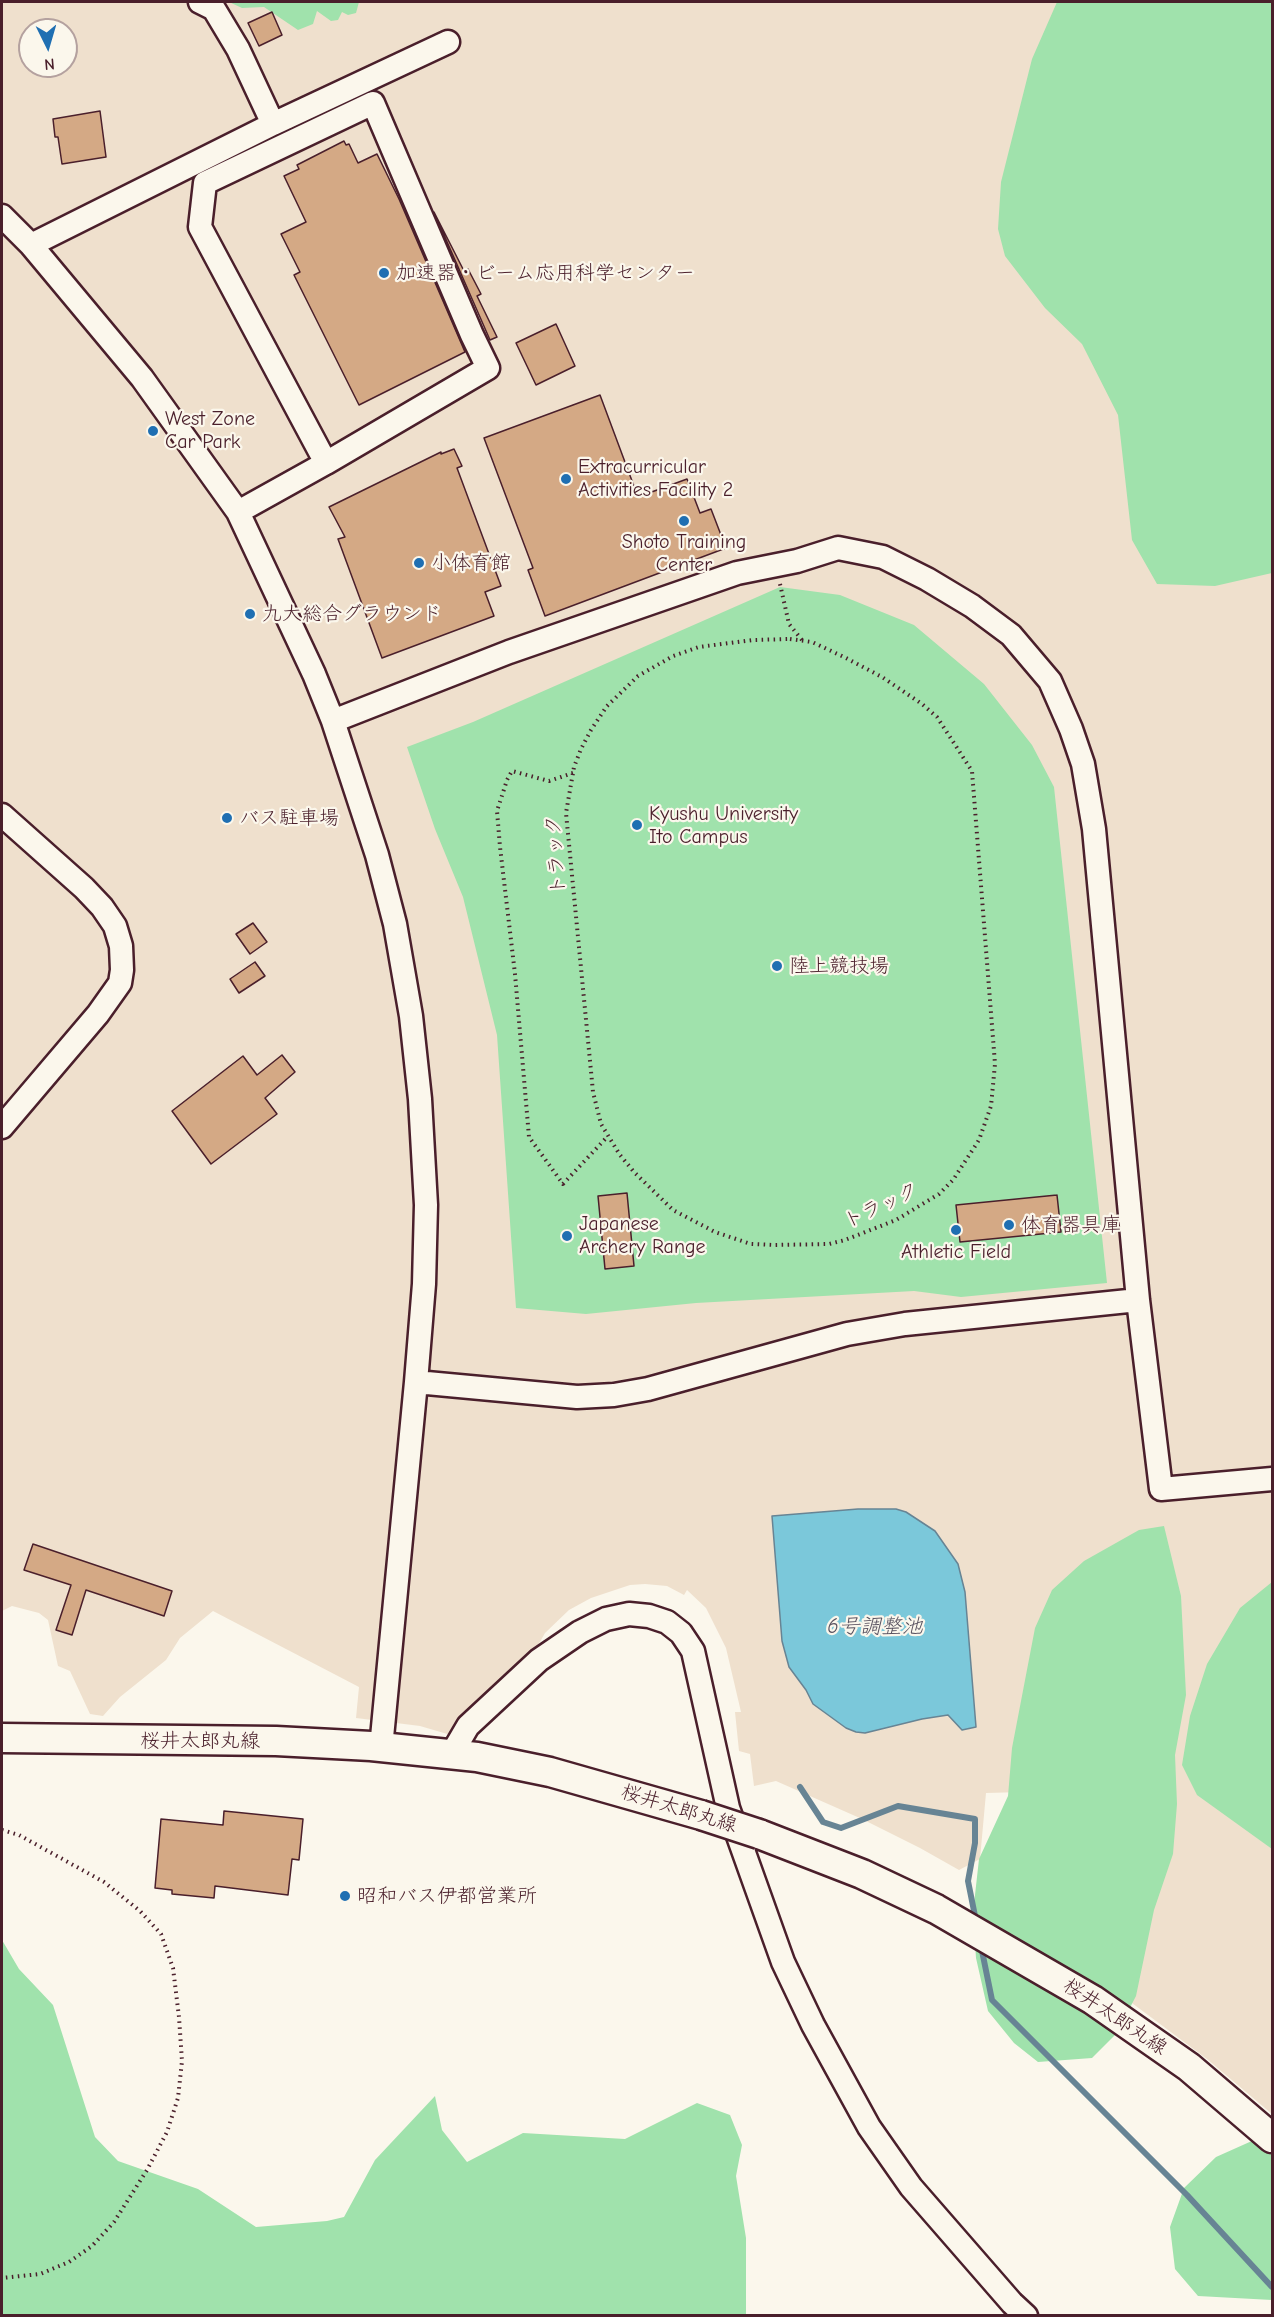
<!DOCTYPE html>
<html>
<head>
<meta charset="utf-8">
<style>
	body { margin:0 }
	#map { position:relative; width:1274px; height:2317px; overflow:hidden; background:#fbf7ec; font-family:"Comic Neue",sans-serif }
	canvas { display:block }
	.frame { position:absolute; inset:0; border:3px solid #4a1f2b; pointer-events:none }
	.north { position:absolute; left:18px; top:18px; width:60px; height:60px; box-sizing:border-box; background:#fbf7ec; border:2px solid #b4a19f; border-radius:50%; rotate:175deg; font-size:16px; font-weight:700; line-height:24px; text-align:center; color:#4a1f2b }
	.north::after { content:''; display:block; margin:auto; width:21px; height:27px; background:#1f6fb2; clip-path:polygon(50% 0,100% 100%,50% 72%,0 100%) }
</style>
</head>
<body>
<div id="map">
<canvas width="1274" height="2317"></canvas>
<div class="frame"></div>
<div class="north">N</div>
</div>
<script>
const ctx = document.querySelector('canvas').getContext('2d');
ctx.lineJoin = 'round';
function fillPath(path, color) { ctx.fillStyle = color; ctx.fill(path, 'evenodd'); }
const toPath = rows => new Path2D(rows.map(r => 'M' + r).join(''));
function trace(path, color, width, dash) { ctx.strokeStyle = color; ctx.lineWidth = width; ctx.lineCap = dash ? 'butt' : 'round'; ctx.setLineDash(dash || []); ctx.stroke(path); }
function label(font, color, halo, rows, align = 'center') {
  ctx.font = font + ' "Comic Neue","Klee One",sans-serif'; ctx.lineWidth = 4.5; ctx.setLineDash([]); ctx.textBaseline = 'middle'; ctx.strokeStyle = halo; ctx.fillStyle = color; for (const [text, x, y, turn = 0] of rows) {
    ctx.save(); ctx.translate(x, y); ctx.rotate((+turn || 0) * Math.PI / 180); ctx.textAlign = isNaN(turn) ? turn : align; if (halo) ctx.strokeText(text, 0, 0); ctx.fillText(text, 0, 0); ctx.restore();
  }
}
const built = toPath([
	[2,2,1272,2,1272,2114,1207,2059,1093,1974,1023,1792,986,1793,980,1859,959,1870,920,1848,862,1819,776,1781,754,1786,750,1754,739,1751,735,1712,741,1712,726,1648,706,1608,687,1590,684,1595,667,1586,645,1584,630,1585,591,1598,569,1610,545,1633,505,1704,461,1738,420,1726,356,1718,359,1687,213,1611,180,1638,166,1660,120,1697,103,1716,90,1714,70,1671,58,1666,48,1620,39,1613,12,1606,2,1611],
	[30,30,66,30,66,66,30,66]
]);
const green = toPath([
	[229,2,359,2,356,13,348,15,342,12,338,20,331,21,317,11,313,24,298,30,264,7,242,8],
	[1057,2,1272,2,1272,573,1215,586,1157,584,1132,540,1118,415,1082,344,1045,308,1005,256,998,229,1001,182,1032,59],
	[780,587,840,595,914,625,984,684,1032,745,1054,787,1107,1283,961,1297,914,1291,696,1303,586,1314,516,1308,497,1035,463,897,435,829,407,747,473,722],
	[1164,1526,1181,1596,1186,1695,1175,1755,1177,1804,1173,1854,1154,1910,1136,1996,1117,2033,1092,2058,1038,2062,1014,2043,988,2011,976,1958,973,1913,979,1859,1008,1796,1012,1748,1035,1628,1052,1590,1084,1561,1139,1530],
	[1272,1582,1272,1849,1197,1795,1182,1765,1190,1716,1207,1664,1240,1608],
	[2,1940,19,1969,53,2005,95,2137,118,2161,198,2189,256,2227,327,2221,344,2217,375,2160,435,2096,442,2130,467,2162,523,2133,625,2139,697,2103,730,2115,742,2145,736,2176,746,2238,746,2315,2,2315],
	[1272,2132,1272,2300,1198,2296,1175,2269,1170,2227,1184,2188,1216,2157]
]);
const water = toPath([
	[858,1509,896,1509,906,1512,935,1531,958,1564,965,1592,976,1727,962,1730,948,1715,922,1719,865,1733,856,1732,846,1728,813,1704,806,1690,789,1667,782,1641,772,1516,858,1509]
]);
const stream = toPath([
	[800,1787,823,1822,841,1828,898,1806,975,1819,975,1843,968,1881,976,1921],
	[981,1946,992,2000,1187,2195,1272,2287]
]);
const building = toPath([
	[272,12,282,35,259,46,248,23,272,12],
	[100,111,106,157,62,164,58,137,55,137,53,119,100,111],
	[344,141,346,145,349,144,358,163,377,154,399,199,465,352,359,405,294,275,300,272,281,234,306,222,284,176,299,169,297,165,344,141],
	[434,212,464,271,468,269,481,294,477,296,497,337,490,340,434,212],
	[556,324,575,366,536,385,516,343,556,324],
	[600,395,638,497,687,479,700,513,711,509,726,548,545,616,528,570,533,568,484,438,600,395],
	[454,449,462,466,457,468,501,586,485,592,494,616,382,658,338,539,345,537,329,507,441,452,441,454,454,449],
	[253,923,267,942,250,954,236,934,253,923],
	[255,962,265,976,239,993,230,979,255,962],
	[282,1055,295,1072,265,1098,277,1114,211,1164,172,1111,243,1056,257,1075,282,1055],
	[627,1193,634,1266,605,1269,598,1196,627,1193],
	[1057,1195,1061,1232,960,1242,956,1205,1057,1195],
	[33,1544,172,1591,164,1616,86,1590,72,1635,56,1630,71,1585,24,1570,33,1544],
	[224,1811,303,1819,299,1860,292,1859,288,1895,215,1886,214,1898,172,1894,172,1890,155,1888,161,1819,223,1825,224,1811]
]);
const path = toPath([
	[780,584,789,624,802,640],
	[790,639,812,642,844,657,882,677,922,704,937,717,972,771,995,1064,991,1106,979,1140,953,1180,939,1194,896,1220,845,1240,829,1244,774,1245,751,1244,715,1232,673,1210,634,1172,620,1155,601,1124,593,1092,566,813,574,767,581,749,591,730,607,706,638,676,673,656,699,647,753,640,790,639],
	[573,773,549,781,512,771,507,780,497,811,500,847,515,974,529,1137,563,1184,608,1136],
	[2,1830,19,1835,104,1882,140,1911,161,1934,173,1968,179,2017,182,2061,178,2098,167,2132,147,2170,114,2222,92,2246,69,2262,40,2274,2,2278]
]);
const minor = toPath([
	[200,2,214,9,238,49,273,124],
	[2,216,31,245,142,378,238,512,314,674,333,721,377,855,395,924,411,1016,420,1099,426,1205,424,1284,416,1382,381,1748],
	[31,245,273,124,448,42],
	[238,512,326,463,488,368,472,335,373,103,205,183,200,227,326,463],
	[333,721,509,652,737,573,797,561,838,548,883,557,927,579,972,606,1011,635,1050,681,1071,729,1083,764,1094,829,1138,1300,1161,1489,1272,1479],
	[2,815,84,888,102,907,115,926,121,946,122,970,120,983,98,1014,2,1127],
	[416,1382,577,1397,614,1395,648,1389,847,1334,905,1324,1138,1300],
	[451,1755,468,1726,539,1660,580,1632,606,1619,629,1614,649,1616,667,1622,681,1633,693,1651,728,1808,783,1962,813,2025,869,2127,911,2187,1012,2303,1026,2316]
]);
const major = toPath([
	[2,1738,276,1741,371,1746,477,1757,550,1772,701,1815],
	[759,1834,862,1874,936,1909,1093,2000,1189,2067,1272,2138]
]);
const majorBridge = toPath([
	[701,1815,759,1834]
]);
const markers = [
	[384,273,6,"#1f6fb2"],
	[153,431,6,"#1f6fb2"],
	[566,479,6,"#1f6fb2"],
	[684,521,6,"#1f6fb2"],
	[419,563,6,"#1f6fb2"],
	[250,614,6,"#1f6fb2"],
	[227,818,6,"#1f6fb2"],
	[637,825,6,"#1f6fb2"],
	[777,966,6,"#1f6fb2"],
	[1009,1225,6,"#1f6fb2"],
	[956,1230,6,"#1f6fb2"],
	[567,1236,6,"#1f6fb2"],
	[345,1896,6,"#1f6fb2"]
];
const poiNames = [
	["加速器・ビーム応用科学センター",396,273],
	["West Zone",165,419],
	["Car Park",165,442],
	["Extracurricular",578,467],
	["Activities Facility 2",578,490],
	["Shoto Training",684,542,"center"],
	["Center",684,565,"center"],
	["小体育館",431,563],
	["九大総合グラウンド",262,614],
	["Kyushu University",649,814],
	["Ito Campus",649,837],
	["バス駐車場",239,818],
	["陸上競技場",789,966],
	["Japanese",579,1224],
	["Archery Range",579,1247],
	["体育器具庫",1021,1225],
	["Athletic Field",956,1252,"center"],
	["昭和バス伊都営業所",357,1896]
];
const streetNames = [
	["トラック",556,855,-94],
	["トラック",881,1206,-25],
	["桜井太郎丸線",200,1741],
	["桜井太郎丸線",679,1809,17],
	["桜井太郎丸線",1115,2017,34]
];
const waterNames = [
	["6号調整池",875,1627]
];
fillPath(built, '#efe0cd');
fillPath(green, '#a0e2ac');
fillPath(water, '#7bc8da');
trace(water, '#678494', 1.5);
trace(stream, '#678494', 6);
fillPath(building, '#d4a985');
trace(building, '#4a1f2b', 1.5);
trace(minor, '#4a1f2b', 27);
trace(major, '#4a1f2b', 33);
trace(path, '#4a1f2b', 4, [1.5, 4.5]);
trace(minor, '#fbf7ec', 22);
trace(major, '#fbf7ec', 28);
trace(majorBridge, '#4a1f2b', 33, []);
trace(majorBridge, '#fbf7ec', 28);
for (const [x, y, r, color] of markers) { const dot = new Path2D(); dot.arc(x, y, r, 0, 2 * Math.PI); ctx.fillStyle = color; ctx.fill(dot); trace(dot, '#fbf7ec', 2); }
label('20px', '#4a1f2b', '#fbf7ec', poiNames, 'left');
label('20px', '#4a1f2b', '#fbf7ec', streetNames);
label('italic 21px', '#595260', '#fbf7ec', waterNames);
</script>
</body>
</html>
